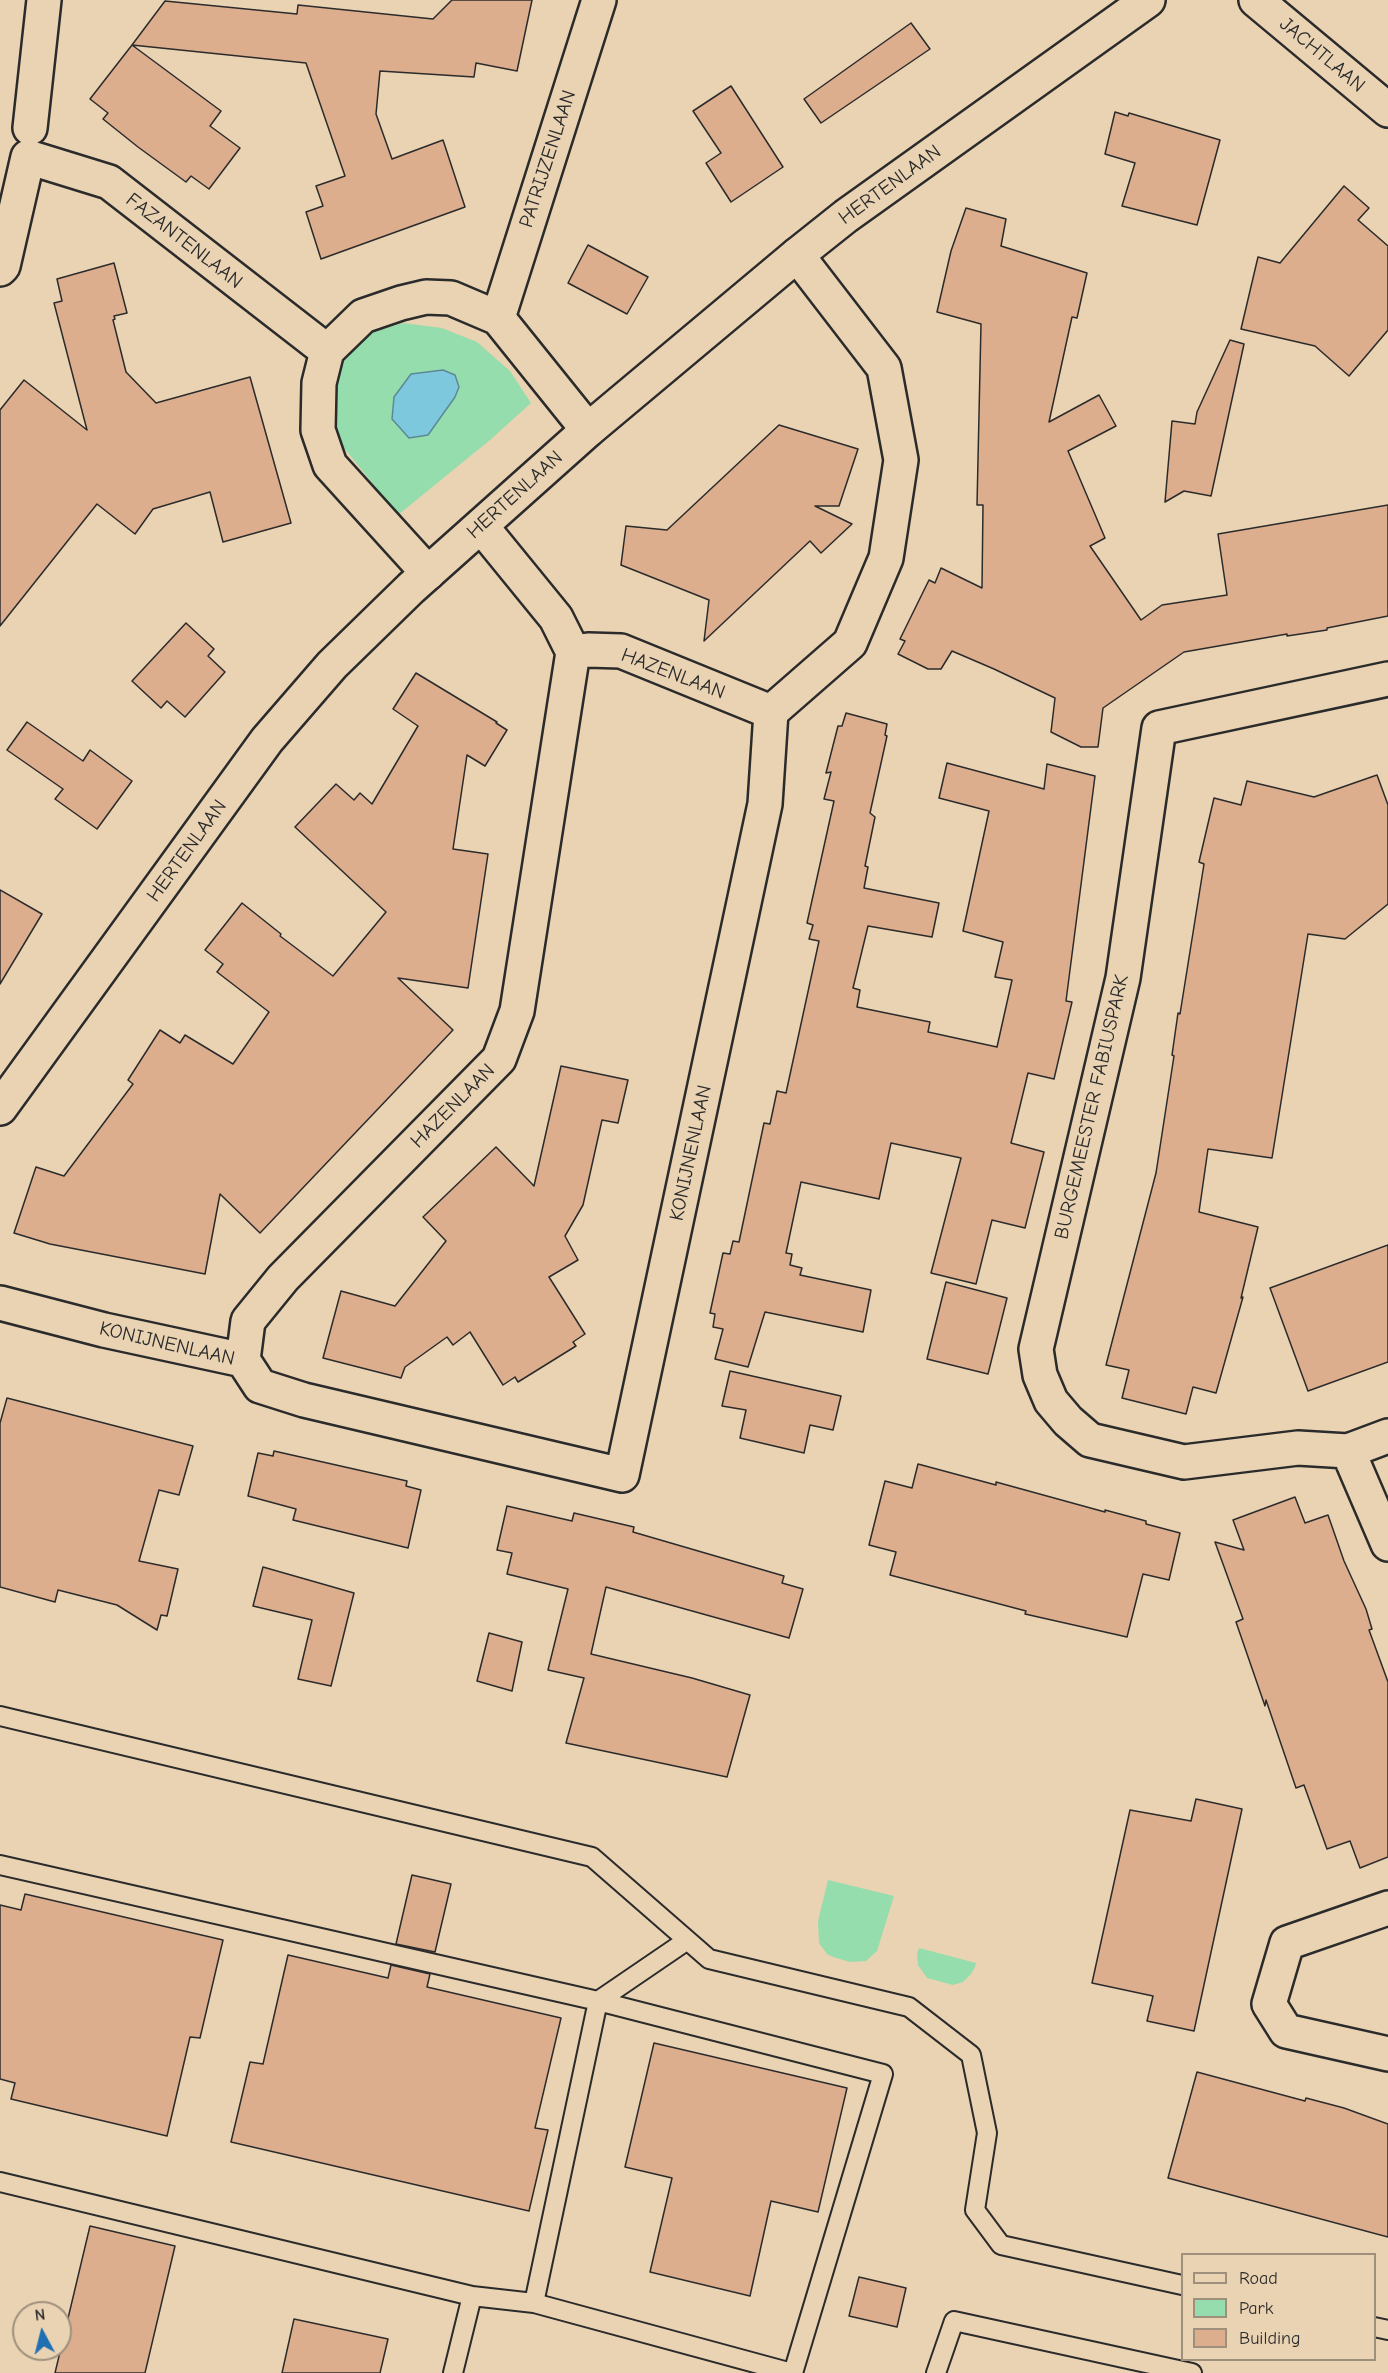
<!DOCTYPE html>
<html>
<head>
<meta charset="utf-8">
<style>
	body { margin:0 }
	#map { position:relative; width:1388px; height:2373px; overflow:hidden; background:#ead3b3; font-family:"Comic Neue",sans-serif }
	canvas { display:block }
	.legend { position:absolute; left:1181px; top:2253px; width:195px; height:108px; box-sizing:border-box; background:#ead3b3; border:2px solid #9e907d; margin:0; padding:8px 10px; list-style:none; font-size:18px; color:#2b2b2b }
	.legend li { display:flex; align-items:center; gap:12px; height:30px }
	.legend b { width:30px; border:2px solid #9e907d }
	.north { position:absolute; left:12px; top:2301px; width:60px; height:60px; box-sizing:border-box; background:#ead3b3; border:2px solid #9e907d; border-radius:50%; rotate:353deg; font-size:16px; font-weight:700; line-height:24px; text-align:center; color:#2b2b2b }
	.north::after { content:''; display:block; margin:auto; width:21px; height:27px; background:#1f6fb2; clip-path:polygon(50% 0,100% 100%,50% 72%,0 100%) }
</style>
</head>
<body>
<div id="map">
<canvas width="1388" height="2373"></canvas>
<ul class="legend">
<li><b style="height:8px;background:#ead3b3"></b>Road</li>
<li><b style="height:16px;background:#95ddac"></b>Park</li>
<li><b style="height:16px;background:#ddae8e"></b>Building</li>
</ul>
<div class="north">N</div>
</div>
<script>
const ctx = document.querySelector('canvas').getContext('2d');
ctx.lineJoin = 'round';
function fillPath(path, color) { ctx.fillStyle = color; ctx.fill(path, 'evenodd'); }
const toPath = rows => new Path2D(rows.map(r => 'M' + r).join(''));
function trace(path, color, width, dash) { ctx.strokeStyle = color; ctx.lineWidth = width; ctx.lineCap = dash ? 'butt' : 'round'; ctx.setLineDash(dash || []); ctx.stroke(path); }
function label(font, color, halo, rows, align = 'center') {
  ctx.font = font + ' "Comic Neue",sans-serif'; ctx.lineWidth = 5; ctx.setLineDash([]); ctx.textBaseline = 'middle'; ctx.strokeStyle = halo; ctx.fillStyle = color; for (const [text, x, y, turn = 0] of rows) {
    ctx.save(); ctx.translate(x, y); ctx.rotate((+turn || 0) * Math.PI / 180); ctx.textAlign = isNaN(turn) ? turn : align; if (halo) ctx.strokeText(text, 0, 0); ctx.fillText(text, 0, 0); ctx.restore();
  }
}
const green = toPath([
	[403,323,442,328,477,342,510,371,531,403,490,440,398,515,340,443,331,413,334,384,344,359,358,340,376,331],
	[443,370,455,397,428,435,411,374],
	[828,1880,894,1896,877,1951,866,1961,850,1962,833,1957,827,1954,819,1943,818,1921],
	[919,1948,976,1963,975,1967,971,1974,963,1982,953,1985,927,1978,918,1965,917,1954]
]);
const water = toPath([
	[443,370,455,375,459,387,455,397,428,435,409,438,392,419,394,397,411,374,443,370]
]);
const building = toPath([
	[452,0,532,0,517,71,476,63,474,77,380,71,376,114,392,159,443,140,465,207,321,259,306,212,323,206,316,186,345,176,306,63,132,45,165,1,297,14,298,5,433,19,452,0],
	[911,23,930,49,821,123,804,99,911,23],
	[132,45,221,111,210,126,240,148,209,189,191,176,186,182,138,147,103,119,108,113,90,99,132,45],
	[731,86,783,167,731,202,706,163,721,153,693,111,731,86],
	[1115,112,1128,116,1129,113,1220,140,1197,225,1122,206,1135,163,1105,154,1115,112],
	[1344,186,1369,208,1358,220,1388,246,1388,330,1349,376,1315,346,1241,329,1258,257,1280,263,1344,186],
	[966,208,1006,219,1001,246,1087,273,1077,318,1072,317,1049,422,1099,395,1116,426,1068,451,1105,538,1090,546,1141,620,1162,605,1227,595,1218,534,1388,505,1388,616,1327,628,1327,630,1287,636,1287,634,1184,652,1103,708,1098,747,1081,747,1051,732,1055,698,994,669,952,651,941,669,928,669,898,654,905,641,900,639,929,580,935,583,941,568,982,588,983,505,977,505,981,324,937,312,951,251,966,208],
	[588,245,648,277,627,314,568,283,588,245],
	[114,263,127,313,114,316,115,319,113,320,126,372,156,403,250,377,291,523,223,542,210,492,153,509,135,534,97,504,0,626,0,410,24,380,87,430,54,303,62,301,57,279,114,263],
	[1230,340,1244,344,1211,496,1184,491,1165,502,1172,421,1195,424,1197,412,1230,340],
	[779,425,858,449,839,506,815,506,852,524,821,553,810,541,704,641,709,600,621,565,626,526,667,530,779,425],
	[186,623,214,649,208,656,225,672,185,717,167,701,161,708,132,681,186,623],
	[416,673,497,722,496,723,507,730,485,766,467,755,453,849,488,854,468,988,398,978,453,1030,260,1233,220,1194,205,1274,50,1244,14,1233,36,1167,64,1176,133,1084,128,1080,160,1030,180,1043,185,1035,233,1064,269,1012,217,972,223,964,205,950,242,903,281,934,280,936,333,976,386,912,295,827,336,784,354,800,360,793,372,804,418,726,393,709,416,673],
	[846,713,887,724,885,735,887,736,870,813,875,817,865,866,868,867,864,888,939,903,932,937,868,926,853,988,860,990,857,1007,930,1022,928,1032,997,1047,1012,980,995,977,1003,942,963,931,989,811,939,798,947,763,1044,789,1047,764,1095,776,1066,1001,1072,1002,1054,1079,1028,1073,1011,1143,1044,1152,1025,1228,992,1220,976,1284,931,1273,961,1158,891,1143,879,1199,801,1182,786,1253,792,1254,790,1265,802,1268,800,1275,871,1290,863,1332,765,1312,748,1367,715,1359,723,1329,713,1327,715,1314,710,1313,723,1253,730,1254,733,1241,739,1242,764,1123,770,1124,777,1091,786,1093,819,941,809,939,813,925,807,923,834,801,824,799,831,772,826,773,838,726,842,726,846,713],
	[27,722,83,761,90,750,132,781,97,829,55,799,63,789,7,750,27,722],
	[1377,775,1388,805,1388,904,1345,939,1308,934,1272,1158,1208,1149,1199,1212,1258,1227,1241,1298,1243,1297,1216,1393,1193,1387,1186,1414,1122,1398,1129,1370,1106,1365,1156,1173,1174,1056,1172,1055,1178,1013,1180,1014,1204,864,1199,862,1214,798,1241,805,1247,781,1314,797,1377,775],
	[0,890,42,914,0,984,0,890],
	[561,1066,628,1080,618,1123,602,1120,583,1205,565,1236,578,1260,549,1277,585,1334,573,1342,576,1346,518,1382,515,1377,503,1385,470,1332,453,1345,447,1337,405,1367,401,1378,323,1358,341,1291,395,1306,446,1241,423,1217,496,1147,534,1186,561,1066],
	[1388,1245,1388,1362,1308,1391,1270,1288,1388,1245],
	[946,1282,1007,1298,988,1374,927,1359,946,1282],
	[730,1371,841,1396,833,1430,810,1425,804,1453,740,1438,746,1410,722,1406,730,1371],
	[7,1398,193,1446,179,1495,159,1490,139,1561,178,1569,167,1616,161,1615,157,1630,117,1605,58,1590,55,1602,0,1587,0,1423,7,1398],
	[274,1451,407,1481,406,1486,421,1490,408,1548,293,1520,296,1509,248,1496,258,1453,273,1456,274,1451],
	[918,1464,996,1485,996,1482,1105,1512,1105,1510,1146,1521,1146,1524,1180,1533,1169,1580,1143,1574,1127,1637,1025,1614,1026,1611,890,1575,896,1552,869,1545,885,1481,912,1488,918,1464],
	[1295,1497,1305,1523,1328,1515,1344,1561,1366,1609,1372,1629,1369,1630,1388,1682,1388,1857,1360,1868,1350,1841,1327,1849,1304,1785,1296,1788,1266,1700,1265,1706,1236,1622,1243,1619,1215,1542,1244,1550,1233,1520,1295,1497],
	[507,1506,572,1521,574,1513,634,1527,633,1532,784,1576,782,1583,803,1589,789,1638,606,1587,591,1654,692,1678,750,1695,727,1777,566,1743,584,1678,548,1670,568,1589,507,1574,512,1553,497,1550,507,1506],
	[263,1567,354,1593,331,1686,298,1679,312,1620,253,1606,263,1567],
	[489,1633,522,1642,512,1691,477,1681,489,1633],
	[1196,1799,1242,1809,1194,2031,1147,2021,1153,1996,1092,1983,1130,1810,1191,1821,1196,1799],
	[412,1875,451,1884,435,1952,396,1944,412,1875],
	[25,1894,223,1940,200,2038,190,2037,167,2136,11,2099,15,2083,0,2079,0,1905,21,1910,25,1894],
	[288,1955,388,1978,391,1965,430,1974,427,1987,561,2018,535,2128,548,2130,529,2211,231,2142,250,2062,263,2064,288,1955],
	[654,2043,847,2088,818,2212,771,2201,750,2296,650,2272,672,2178,625,2167,654,2043],
	[1197,2072,1305,2101,1306,2098,1344,2108,1388,2124,1388,2237,1168,2178,1197,2072],
	[90,2226,175,2246,145,2373,55,2373,90,2226],
	[859,2277,906,2288,897,2327,849,2316,859,2277],
	[294,2319,388,2339,380,2373,282,2373,294,2319]
]);
const lane = toPath([
	[0,1716,592,1857,709,1959,909,2007,971,2055,987,2133,975,2210,1001,2245,1182,2285],
	[0,1865,598,2001,883,2074,793,2373],
	[0,2182,472,2296,534,2303,792,2373],
	[534,2303,598,2001,686,1941],
	[1374,2327,1388,2330],
	[453,2373,472,2296],
	[936,2373,954,2321,1192,2373]
]);
const street = toPath([
	[1256,0,1388,110],
	[30,128,44,0],
	[0,269,3,266,28,157,109,182,327,351],
	[498,318,599,0],
	[428,573,330,465,318,430,319,383,327,351,363,316,401,303,426,297,451,298,498,318,588,430],
	[573,652,588,650,621,651,771,712],
	[1388,679,1159,728,1123,978,1036,1349,1040,1375,1051,1401,1068,1421,1090,1440,1184,1462,1298,1448,1348,1451,1388,1436],
	[0,1303,104,1330,243,1360,260,1386,304,1400,622,1475,765,804,771,712,850,643,886,558,901,460,884,368,797,255],
	[243,1360,248,1321,283,1278,499,1059,517,1011,573,652,556,618,481,526],
	[1348,1451,1388,1544],
	[1388,1908,1287,1943,1269,2004,1286,2031,1388,2054]
]);
const secondary = toPath([
	[0,1108,267,740,332,665,411,588,588,430,797,255,846,216,1148,0]
]);
const streetNames = [
	["JACHTLAAN",1322,55,40],
	["PATRIJZENLAAN",548,159,-72],
	["HERTENLAAN",890,185,-36],
	["FAZANTENLAAN",184,241,38],
	["HERTENLAAN",515,495,-42],
	["HAZENLAAN",673,674,21],
	["HERTENLAAN",187,851,-54],
	["HAZENLAAN",453,1106,-45],
	["BURGEMEESTER FABIUSPARK",1092,1107,-77],
	["KONIJNENLAAN",691,1153,-78],
	["KONIJNENLAAN",167,1344,13]
];
fillPath(green, '#95ddac');
fillPath(water, '#7ec8de');
trace(water, '#5d8996', 1.5);
fillPath(building, '#ddae8e');
trace(building, '#2b2b2b', 1.5);
trace(lane, '#2b2b2b', 22);
trace(street, '#2b2b2b', 38);
trace(secondary, '#2b2b2b', 38);
trace(lane, '#ead3b3', 18);
trace(street, '#ead3b3', 33);
trace(secondary, '#ead3b3', 33);
label('20px', '#2b2b2b', '#ead3b3', streetNames);
</script>
</body>
</html>
